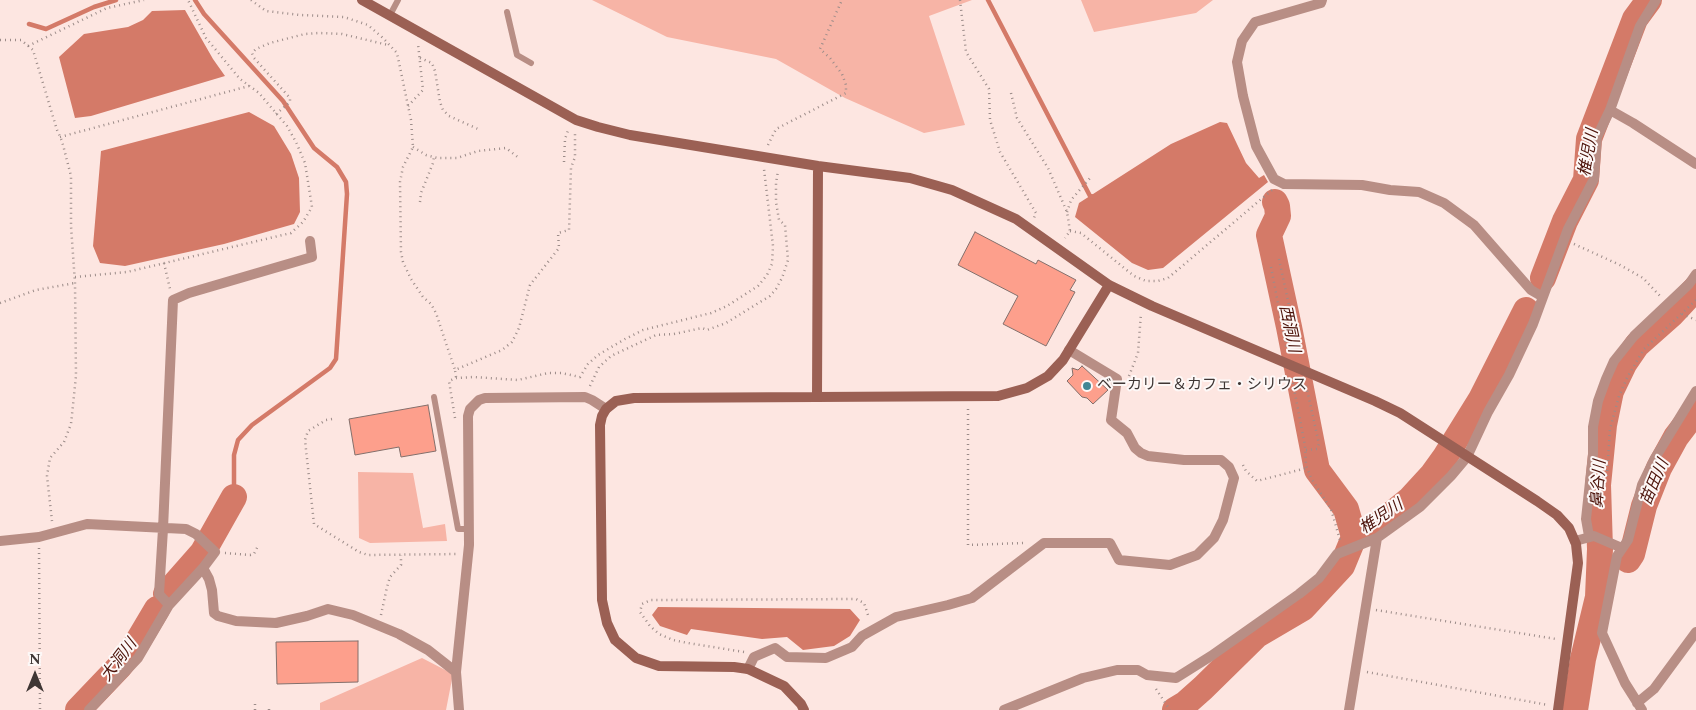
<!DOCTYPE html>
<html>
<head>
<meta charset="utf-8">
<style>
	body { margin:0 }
	#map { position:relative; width:1696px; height:710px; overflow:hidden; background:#fde6e1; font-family:Spectral,serif }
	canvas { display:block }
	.north { position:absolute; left:10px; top:650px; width:50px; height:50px; -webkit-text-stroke:4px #fdf8f7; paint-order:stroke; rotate:0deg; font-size:14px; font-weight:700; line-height:20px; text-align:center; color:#3f3634 }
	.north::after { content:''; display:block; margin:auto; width:18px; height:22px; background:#3f3634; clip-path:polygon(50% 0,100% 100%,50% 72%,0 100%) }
</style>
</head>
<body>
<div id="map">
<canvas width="1696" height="710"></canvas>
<div class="north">N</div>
</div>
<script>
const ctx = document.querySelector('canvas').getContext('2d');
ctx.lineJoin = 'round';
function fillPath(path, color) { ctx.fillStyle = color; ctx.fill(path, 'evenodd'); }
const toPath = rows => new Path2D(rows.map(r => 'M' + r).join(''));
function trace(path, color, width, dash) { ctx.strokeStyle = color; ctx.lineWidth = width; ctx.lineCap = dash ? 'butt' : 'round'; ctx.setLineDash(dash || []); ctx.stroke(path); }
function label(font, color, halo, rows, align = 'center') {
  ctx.font = font + ' Spectral,"Noto Sans JP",serif'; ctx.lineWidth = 4; ctx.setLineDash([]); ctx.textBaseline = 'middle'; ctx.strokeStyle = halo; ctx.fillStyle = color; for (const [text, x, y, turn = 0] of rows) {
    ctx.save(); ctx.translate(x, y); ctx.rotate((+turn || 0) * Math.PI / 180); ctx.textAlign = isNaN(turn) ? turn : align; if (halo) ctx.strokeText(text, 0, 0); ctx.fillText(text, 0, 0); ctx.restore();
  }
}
const green = toPath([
	[592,0,972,0,929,16,965,125,924,133,845,98,776,59,667,37],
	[1081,0,1213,0,1196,13,1094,32],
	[358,472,413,473,423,528,445,524,447,541,370,543,359,538],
	[422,658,453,674,446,710,320,710,320,703]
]);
const water = toPath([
	[185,10,213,59,225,76,91,116,75,118,59,57,84,34,128,27,143,20,152,11],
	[249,112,274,126,291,154,299,178,300,212,294,224,224,244,125,266,100,263,93,246,101,151],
	[1220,122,1227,123,1246,163,1259,178,1264,175,1268,182,1163,268,1148,270,1132,263,1075,217,1079,203,1171,144],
	[658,607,850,609,860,620,850,636,834,646,803,650,787,637,762,639,691,629,687,635,660,626,652,615]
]);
const stream = toPath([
	[195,0,204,14,283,101,314,148,337,167,346,182,347,194,336,359,330,368,252,425,238,440,234,455,234,497],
	[988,0,1090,196,1095,197],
	[29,24,46,29,94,7,116,0]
]);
const river = toPath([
	[1275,202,1277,206,1278,216,1269,235,1289,327,1317,470,1346,509,1354,537],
	[1543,278,1565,221,1586,180,1589,139,1635,19,1649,0],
	[1628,560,1632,554,1644,506,1659,468,1676,437,1696,411],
	[166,594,203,552,234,497],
	[78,710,119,667,135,646,157,609],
	[1175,710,1185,704,1203,688,1257,635,1303,608,1342,566,1354,537,1378,525,1410,499,1432,475,1445,457,1481,399,1526,310],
	[1575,710,1583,659,1598,597,1600,549,1598,485,1604,425,1611,391,1624,364,1637,345,1672,314,1696,288]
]);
const building = toPath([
	[975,232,1036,264,1038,260,1076,280,1070,290,1075,292,1046,346,1003,324,1018,296,958,265,975,232],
	[1082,366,1108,390,1093,404,1087,398,1082,397,1067,381,1073,375,1072,368,1078,370,1082,366],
	[428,405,436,451,401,457,399,447,355,455,349,419,428,405],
	[358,641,358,682,277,684,276,642,358,641]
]);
const path = toPath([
	[251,0,266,11,300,15,344,17,368,25,383,38,397,53,411,120,413,147,403,167,400,182,401,252,403,262,411,279,423,297,431,304,436,313,455,370],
	[960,0,966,52,989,89,990,120,1000,152,1036,213,1034,218],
	[0,40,21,40,33,50,57,130,62,141,71,176,71,226,75,283,76,376,71,424,64,442,50,458,47,476,52,521],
	[28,46,107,8,144,0],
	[420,58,432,63,435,71,440,102,443,110,449,116,478,129],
	[1011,93,1017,118,1048,168,1067,212,1070,231,1065,238],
	[408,106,423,90,418,44],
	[276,114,290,102,290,98,254,58,252,53,256,49,270,43,305,34,319,33,342,34,388,45],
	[60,137,249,86],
	[768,145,776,129,846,93,846,85,842,74,830,58,820,49,842,0],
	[413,147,426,155,437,158,457,158,478,151,506,148,519,158],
	[564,162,565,139,569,128],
	[420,202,421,193,433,163,434,157],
	[1067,212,1071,200,1091,177],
	[1070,231,1081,233,1134,276,1146,281,1158,281,1168,278,1272,190],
	[1574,244,1620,265,1643,278,1660,296],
	[1279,259,1300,357],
	[164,263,170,289],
	[1271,267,1287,350],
	[75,277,127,272,291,233,303,222,312,207,305,163,296,142,287,126,259,93,240,79,206,38,188,0],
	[0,303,36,290,75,283],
	[1682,314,1696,320],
	[1129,376,1138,353,1141,313],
	[456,377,455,370,502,350,512,342,519,328,530,285,559,248,558,233,569,230,571,168,575,157,575,131],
	[1292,378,1305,446,1306,465,1311,478,1331,509,1340,540],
	[590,386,599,367,611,356,656,335,674,334,702,328,707,330,726,323,770,296,776,289,782,278,788,260,785,225,779,220,776,202,776,183,778,171],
	[968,409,968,545,1023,543],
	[455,418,449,381,456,378,474,377,518,380,548,373,561,373,580,377,588,364,598,355,625,339,643,330,711,313,727,306,758,286,767,275,772,264,773,246,764,169],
	[332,419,326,420,308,431,305,440,314,524,359,552,368,555,457,554],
	[1306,450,1317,449,1319,444,1306,385],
	[1243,465,1246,471,1257,481,1307,468],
	[1607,476,1610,429,1619,396,1627,378,1644,349,1696,300],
	[39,548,40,710],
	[225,553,250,555,254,554,258,546],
	[1376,610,1556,639],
	[381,615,387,587,390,577,401,565,401,555],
	[744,652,688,643,673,640,659,634,650,626,640,612,642,604,651,600,856,599,864,603,869,618],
	[1367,672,1548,705],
	[1156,689,1170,710],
	[255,710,255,701],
	[269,710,269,707]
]);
const lane = toPath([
	[507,12,517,55,531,63],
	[390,15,398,0],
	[434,397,458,529,469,529]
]);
const street = toPath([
	[1322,0,1321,3,1255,22,1242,41,1237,62,1243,96,1256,146,1274,179,1284,184,1362,185,1390,190,1419,192,1444,203,1474,225,1531,290,1543,297],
	[1610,110,1633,123,1696,164],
	[1589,536,1586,519,1593,454,1593,427,1598,401,1606,379,1614,361,1634,336,1689,284,1696,274],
	[0,541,39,537,87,524,186,529,196,534,215,552,203,568],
	[1575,541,1594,536,1622,548],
	[169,605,203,568,209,579,212,590,214,613,218,616,236,621,276,623,307,616,328,609,353,615,399,634,428,650,456,672],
	[748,669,754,657,775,648,787,657,826,658,852,647,862,636,896,617,948,605,972,598,1044,543,1110,543,1119,560,1170,565,1197,555,1214,538,1223,520,1234,478,1229,467,1221,460,1184,460,1148,456,1141,453,1135,448,1127,433,1111,420,1117,379,1069,350],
	[1637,703,1654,689,1696,632],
	[89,710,138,658,169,605,159,594,163,529,173,300,189,293,312,257,310,241],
	[459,710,456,672,469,545,468,416,470,409,479,400,485,398,585,397,592,400,606,409],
	[1004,710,1083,678,1117,670,1138,670,1147,675,1176,678,1211,656,1299,594,1319,578,1337,554,1377,538,1420,507,1451,476,1467,457,1488,412,1509,375,1533,324,1568,229,1594,179,1597,137,1610,110,1640,26,1656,0],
	[1349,710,1377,538],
	[1642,710,1625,683,1602,633,1617,556,1628,540,1642,485,1655,458,1696,391]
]);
const secondary = toPath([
	[362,0,576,120,598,127,630,135,818,166,910,178,952,190,1016,219,1109,285,1152,306,1375,401,1400,413,1537,501,1557,515,1569,528,1576,544,1578,563,1558,710],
	[817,397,818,166],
	[804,710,801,704,784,686,748,669,734,667,659,666,636,658,615,640,607,623,602,600,600,425,602,416,606,409,616,401,634,398,998,396,1027,388,1048,376,1063,360,1109,285]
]);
const markers = [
	[1087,386,5,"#428694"]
];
const poiNames = [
	["ベーカリー＆カフェ・シリウス",1097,386]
];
const waterNames = [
	["椎児川",1590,153,-80],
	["西洞川",1288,329,78],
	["苗田川",1656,483,-67],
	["鼻谷川",1600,484,-86],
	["椎児川",1382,518,-34],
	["大洞川",120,661,-53]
];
fillPath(green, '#f7b4a6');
fillPath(water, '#d47a68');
trace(stream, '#d47a68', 4.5);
trace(river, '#d47a68', 26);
fillPath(building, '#fd9f8c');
trace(building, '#836f6b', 1);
trace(path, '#9c8c89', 2.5, [1, 4]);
trace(lane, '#b88e85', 6);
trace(street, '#b88e85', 10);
trace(secondary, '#9b6054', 10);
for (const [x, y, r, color] of markers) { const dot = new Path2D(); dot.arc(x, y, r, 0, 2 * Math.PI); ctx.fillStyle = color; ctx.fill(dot); trace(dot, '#fdf8f7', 2); }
label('15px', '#3f3634', '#fdf8f7', poiNames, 'left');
label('italic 16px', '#4c1209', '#fdf8f7', waterNames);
</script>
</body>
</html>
